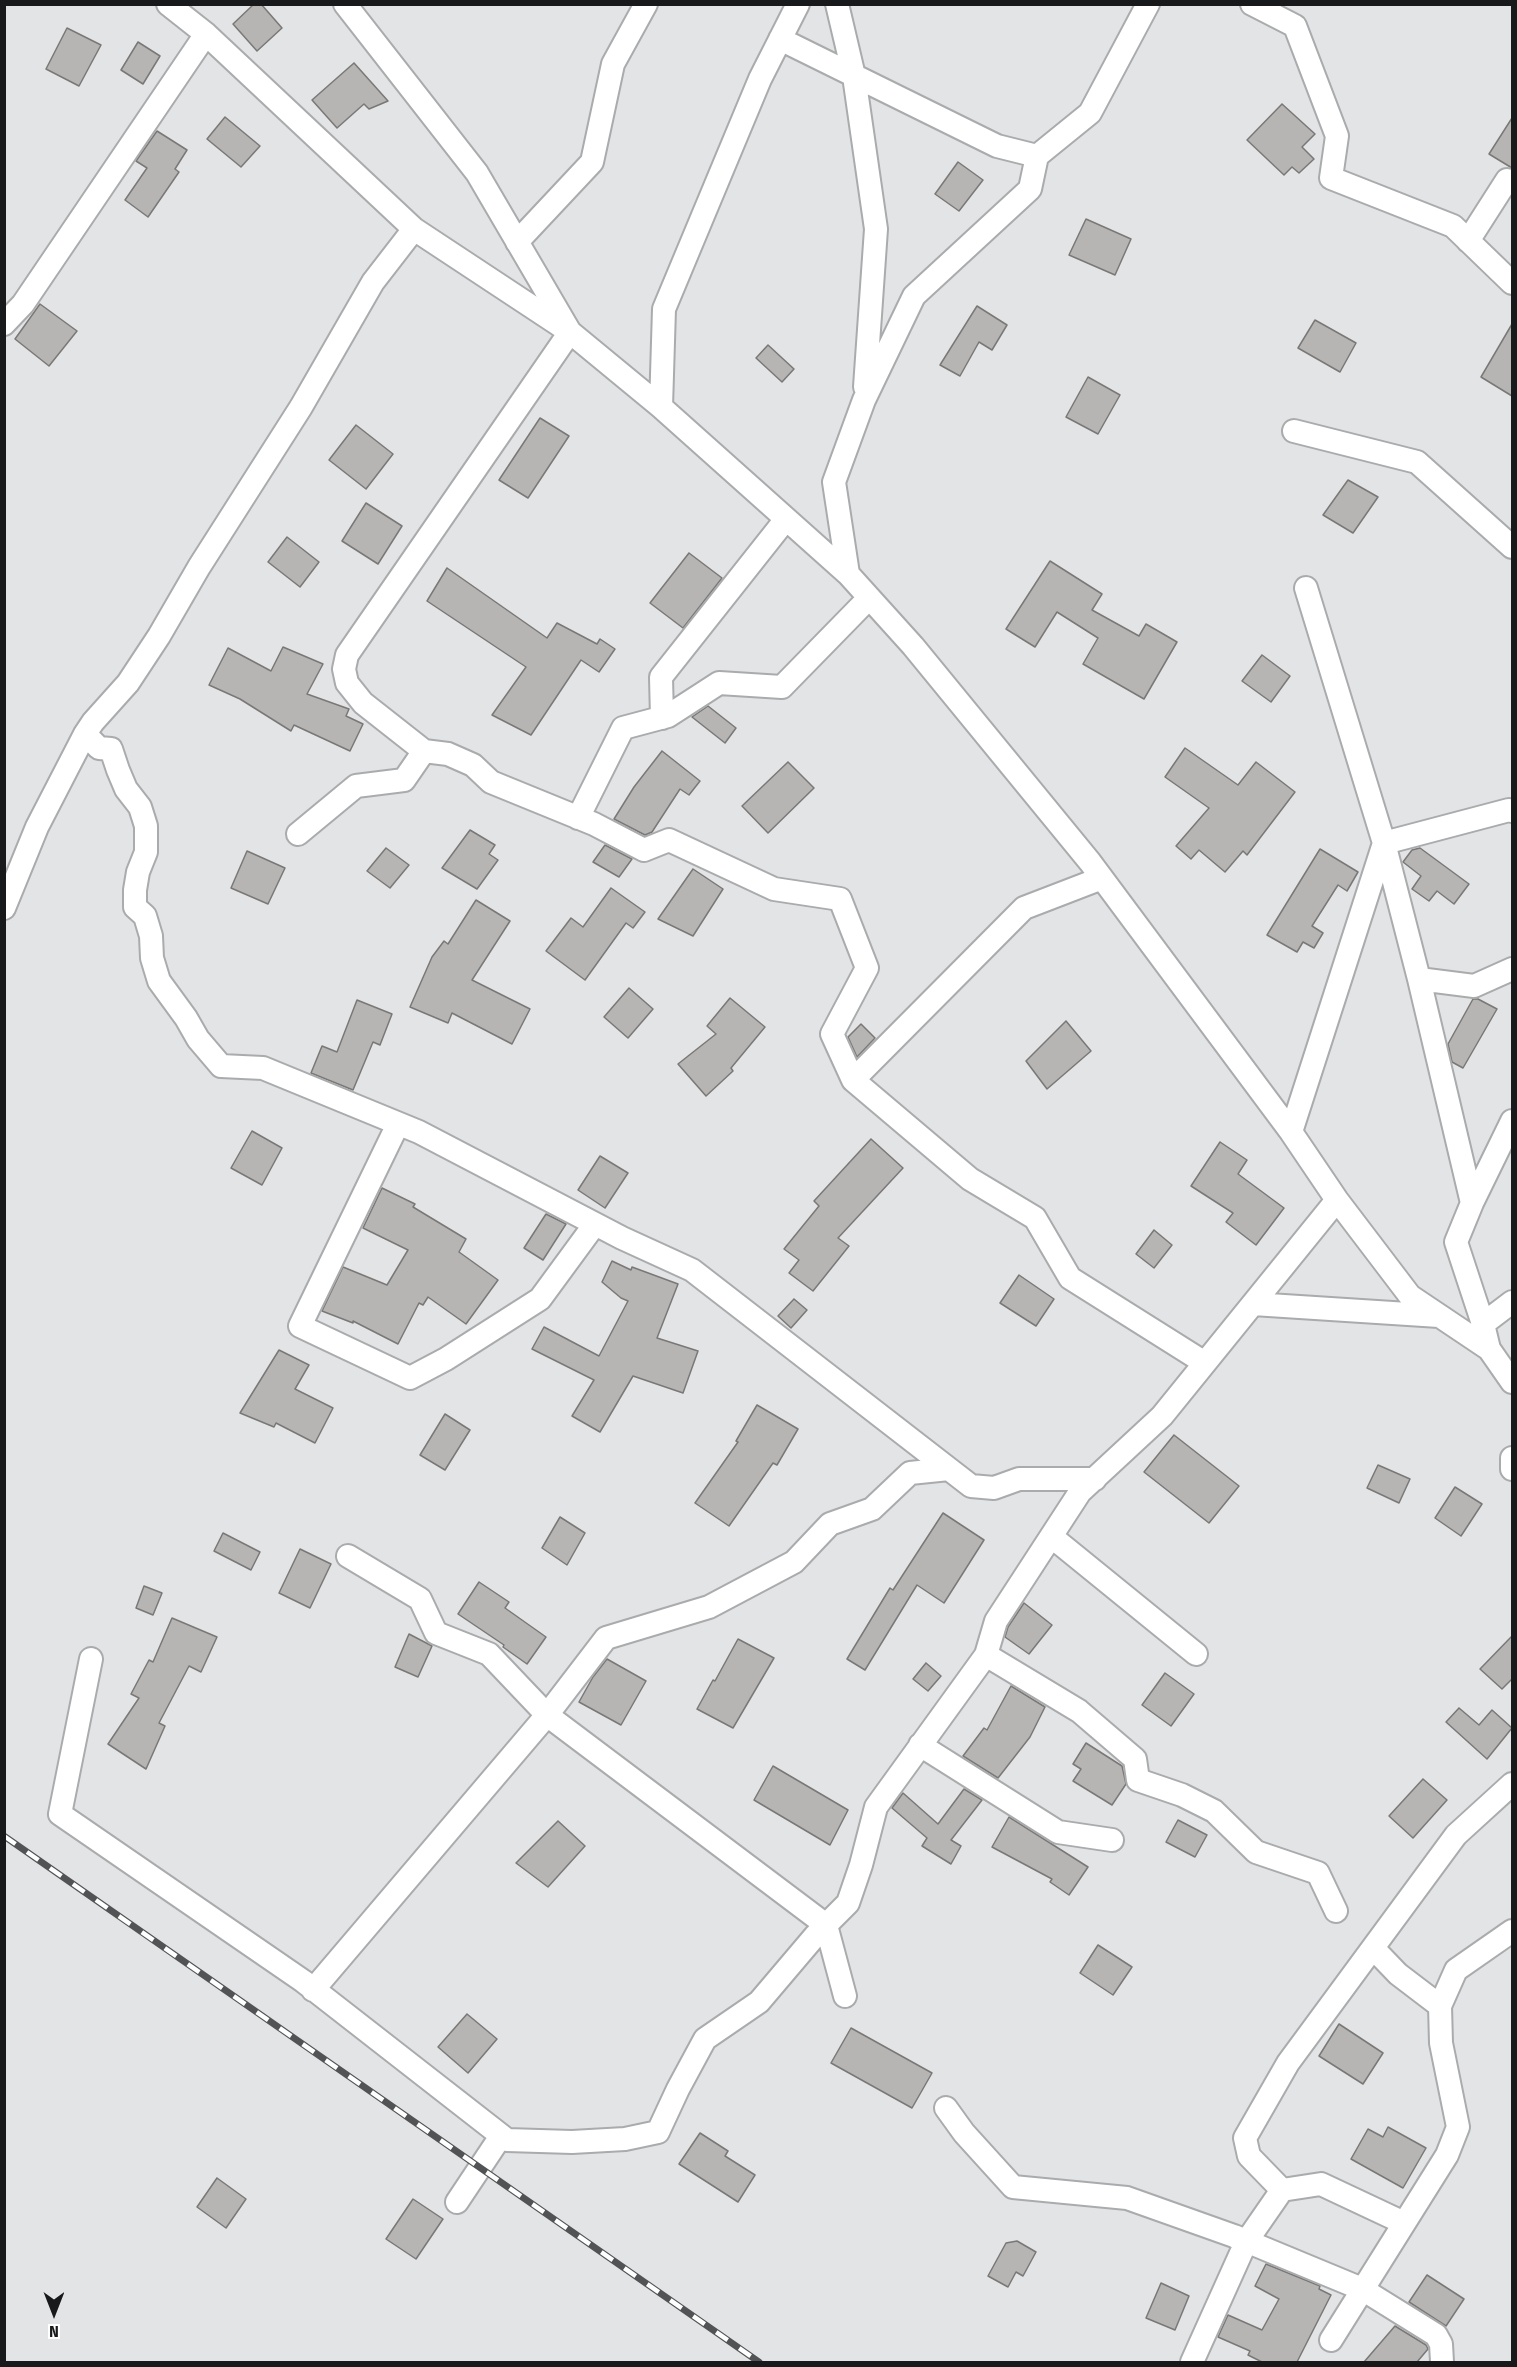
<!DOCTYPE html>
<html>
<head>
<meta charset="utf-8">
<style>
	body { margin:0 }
	#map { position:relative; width:1517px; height:2367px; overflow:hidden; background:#e2e4e6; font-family:"Fira Sans Condensed",sans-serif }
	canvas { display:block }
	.frame { position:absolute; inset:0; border:6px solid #18191a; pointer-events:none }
	.north { position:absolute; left:24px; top:2283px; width:60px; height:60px; -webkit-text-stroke:4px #fff; paint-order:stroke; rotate:180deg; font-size:16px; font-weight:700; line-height:24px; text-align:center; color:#18191a }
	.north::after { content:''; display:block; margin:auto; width:21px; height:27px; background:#18191a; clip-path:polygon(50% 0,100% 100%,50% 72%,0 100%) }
</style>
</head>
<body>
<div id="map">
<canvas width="1517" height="2367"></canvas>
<div class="frame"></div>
<div class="north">N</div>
</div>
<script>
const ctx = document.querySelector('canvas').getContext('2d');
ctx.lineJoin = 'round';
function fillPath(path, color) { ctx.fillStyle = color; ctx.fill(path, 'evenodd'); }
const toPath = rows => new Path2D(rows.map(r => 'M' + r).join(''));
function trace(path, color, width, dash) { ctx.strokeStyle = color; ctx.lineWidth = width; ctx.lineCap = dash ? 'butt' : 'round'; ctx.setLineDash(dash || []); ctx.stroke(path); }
const building = toPath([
	[254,4,261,4,282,28,257,51,233,24,254,4],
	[67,28,101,45,79,86,46,69,67,28],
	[138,42,160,56,143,84,121,70,138,42],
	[354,63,388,101,369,109,364,104,337,128,312,100,354,63],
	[1282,104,1315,134,1302,147,1314,159,1299,173,1292,167,1284,175,1247,140,1282,104],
	[225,117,260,146,241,167,207,139,225,117],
	[1512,118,1512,168,1489,154,1512,118],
	[157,131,187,150,175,169,179,172,148,217,125,200,147,168,136,161,157,131],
	[958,162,983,180,959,211,935,194,958,162],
	[1086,219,1131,239,1115,275,1069,255,1086,219],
	[40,304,77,331,49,366,15,339,40,304],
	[977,306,1007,325,992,350,979,342,960,376,940,365,977,306],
	[1315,320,1356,343,1340,372,1298,348,1315,320],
	[1512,324,1512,396,1481,377,1512,324],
	[768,345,794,369,782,382,756,358,768,345],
	[1088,377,1120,395,1098,434,1066,417,1088,377],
	[540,418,569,436,528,498,499,480,540,418],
	[356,425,393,454,366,489,329,460,356,425],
	[1348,480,1378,497,1353,533,1323,515,1348,480],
	[366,503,402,526,378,564,342,541,366,503],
	[287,537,319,562,300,587,268,562,287,537],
	[689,553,722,578,683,628,650,603,689,553],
	[1050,561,1102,594,1092,610,1139,636,1146,624,1177,642,1144,699,1083,664,1098,638,1057,612,1035,647,1006,629,1050,561],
	[447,568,547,638,557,623,597,644,600,639,615,649,599,672,581,660,531,735,492,715,526,667,427,601,447,568],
	[283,647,323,664,307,694,349,709,346,716,363,724,350,751,294,725,291,731,240,699,209,685,228,648,271,671,283,647],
	[1262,655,1290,676,1271,702,1242,681,1262,655],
	[708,706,736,728,725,743,692,717,708,706],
	[1185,748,1238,785,1256,762,1295,792,1247,855,1243,851,1225,872,1199,850,1191,859,1176,846,1209,808,1165,777,1185,748],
	[662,751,700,781,689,795,680,789,652,832,645,835,614,819,634,787,662,751],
	[788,762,814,788,768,833,742,806,788,762],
	[470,830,495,845,489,854,498,860,477,889,442,868,470,830],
	[605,845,632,859,619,877,593,862,605,845],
	[386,848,409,865,390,888,367,871,386,848],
	[1420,848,1469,884,1454,904,1437,891,1429,901,1412,889,1421,876,1403,862,1412,850,1420,848],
	[1320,849,1358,872,1347,891,1338,885,1312,926,1323,933,1314,948,1303,942,1297,952,1267,935,1320,849],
	[247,851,285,868,268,904,231,888,247,851],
	[693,869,723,889,693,936,658,919,693,869],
	[611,888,645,912,633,928,626,923,585,980,546,951,571,918,583,927,611,888],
	[476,900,510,921,472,980,530,1009,512,1044,452,1013,448,1023,410,1007,432,957,444,941,448,944,476,900],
	[629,988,653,1009,628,1038,604,1017,629,988],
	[730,998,765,1027,731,1068,733,1071,706,1096,678,1064,716,1034,707,1026,730,998],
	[1473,999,1478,999,1497,1009,1463,1068,1452,1062,1448,1044,1473,999],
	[357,1000,392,1014,380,1045,373,1042,353,1090,311,1073,322,1046,337,1052,357,1000],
	[1066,1021,1091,1051,1047,1089,1026,1061,1066,1021],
	[861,1024,875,1038,857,1057,848,1037,861,1024],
	[252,1131,282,1148,262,1185,231,1168,252,1131],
	[871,1139,903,1168,838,1238,849,1246,813,1291,789,1273,799,1260,784,1249,819,1206,814,1201,871,1139],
	[1220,1142,1247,1160,1238,1174,1284,1208,1256,1245,1226,1222,1233,1213,1191,1186,1220,1142],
	[600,1156,628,1173,605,1208,578,1190,600,1156],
	[382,1188,415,1204,413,1207,466,1239,459,1252,498,1280,466,1324,428,1297,423,1305,419,1303,398,1344,353,1321,353,1323,322,1311,343,1267,387,1285,408,1250,363,1228,382,1188],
	[546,1214,566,1224,543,1260,524,1248,546,1214],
	[1154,1230,1172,1245,1154,1268,1136,1254,1154,1230],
	[612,1261,631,1270,632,1267,678,1284,657,1338,698,1351,683,1393,633,1376,600,1432,572,1416,594,1380,532,1349,544,1327,599,1356,628,1301,621,1298,602,1282,612,1261],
	[1019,1275,1054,1299,1036,1326,1000,1303,1019,1275],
	[794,1299,807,1310,791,1328,778,1316,794,1299],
	[279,1350,309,1365,295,1389,333,1408,315,1443,276,1423,274,1427,240,1413,279,1350],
	[757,1405,798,1429,777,1465,773,1463,729,1526,695,1503,738,1442,736,1441,757,1405],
	[445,1414,470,1430,445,1470,420,1455,445,1414],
	[1174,1435,1239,1486,1209,1523,1144,1472,1174,1435],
	[1378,1465,1410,1479,1399,1503,1367,1488,1378,1465],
	[1455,1487,1482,1504,1461,1536,1435,1518,1455,1487],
	[943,1513,984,1540,944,1603,917,1585,865,1670,847,1659,890,1588,893,1590,943,1513],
	[560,1517,585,1533,567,1565,542,1548,560,1517],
	[223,1533,260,1552,251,1570,214,1551,223,1533],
	[300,1549,331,1564,310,1608,279,1593,300,1549],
	[479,1582,509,1602,505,1608,546,1637,527,1664,503,1647,504,1645,458,1614,479,1582],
	[144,1586,162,1593,153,1615,136,1608,144,1586],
	[1024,1603,1052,1625,1029,1654,1005,1637,1008,1627,1024,1603],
	[172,1618,217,1637,201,1672,189,1666,159,1723,165,1726,146,1769,108,1744,139,1698,131,1694,149,1660,153,1662,172,1618],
	[409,1634,432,1646,418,1677,395,1667,409,1634],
	[1512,1636,1512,1679,1502,1689,1480,1669,1512,1636],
	[738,1639,774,1658,733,1728,697,1709,713,1680,715,1681,738,1639],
	[607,1659,646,1681,621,1725,579,1702,593,1677,607,1659],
	[926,1663,941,1676,928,1691,913,1679,926,1663],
	[1165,1673,1194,1694,1171,1726,1142,1705,1165,1673],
	[1011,1686,1045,1707,1030,1737,998,1778,963,1756,984,1728,987,1730,1011,1686],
	[1459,1708,1479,1725,1492,1710,1512,1728,1487,1759,1446,1722,1459,1708],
	[1086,1743,1122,1766,1126,1784,1112,1805,1073,1781,1081,1769,1073,1764,1086,1743],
	[773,1766,848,1810,830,1845,754,1800,773,1766],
	[1423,1779,1447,1800,1413,1838,1389,1816,1423,1779],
	[964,1789,982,1800,951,1840,961,1846,951,1864,922,1846,927,1838,892,1808,903,1793,938,1824,964,1789],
	[1009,1817,1088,1867,1069,1895,1050,1882,1052,1879,992,1847,1009,1817],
	[1178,1820,1207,1835,1195,1857,1166,1842,1178,1820],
	[558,1821,585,1846,548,1887,516,1863,558,1821],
	[1098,1945,1132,1967,1113,1995,1080,1973,1098,1945],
	[467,2014,497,2039,468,2073,438,2047,467,2014],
	[1339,2024,1383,2053,1363,2084,1319,2056,1339,2024],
	[851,2028,932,2073,912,2108,831,2063,851,2028],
	[1388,2127,1426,2148,1403,2188,1351,2159,1368,2129,1383,2137,1388,2127],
	[700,2133,728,2151,725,2156,755,2175,738,2202,679,2164,700,2133],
	[217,2178,246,2199,226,2228,197,2207,217,2178],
	[413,2199,443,2219,416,2259,386,2239,413,2199],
	[1017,2241,1036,2252,1023,2276,1016,2272,1008,2287,988,2276,1006,2243,1017,2241],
	[1266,2264,1320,2286,1319,2289,1331,2295,1297,2362,1262,2362,1248,2355,1250,2351,1218,2337,1228,2315,1262,2330,1279,2299,1255,2286,1266,2264],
	[1427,2275,1464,2299,1446,2326,1409,2302,1427,2275],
	[1161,2283,1189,2296,1175,2330,1146,2318,1161,2283],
	[1395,2326,1426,2345,1428,2349,1417,2362,1364,2362,1395,2326]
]);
const minor = toPath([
	[168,4,206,34,414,229,570,332,661,407,848,574,913,646,1090,862,1291,1132,1337,1200,1410,1296,1489,1349,1512,1382],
	[345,4,477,173,570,332,347,655,344,669,347,683,363,703,424,751,448,754,473,765,491,782,594,824,644,850,669,840,774,889,840,899,867,968,832,1034,853,1080],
	[837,4,854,76,876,229,865,387],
	[1252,4,1295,26,1337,136,1331,178,1453,226,1512,283],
	[780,39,997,146,1037,156,1030,189,914,296,864,400,834,482,848,574],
	[1037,156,1090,113,1148,4],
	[1468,241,1507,180],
	[517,242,592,162,613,64,646,4],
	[4,324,23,304,206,34],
	[661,407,664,309,760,79,798,4],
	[1294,431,1417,462,1512,547],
	[1306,588,1384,843,1419,979,1472,1203],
	[662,718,661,677,786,519],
	[85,734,99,748,111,749,118,770,126,789,140,807,146,826,146,852,138,872,135,890,135,907,145,916,151,936,152,958,159,981,186,1018,198,1039,221,1066,263,1068,419,1132,622,1238,692,1270,949,1469,910,1473,872,1509,830,1524,794,1562,709,1607,606,1638,547,1715,489,1654,436,1633,420,1599,348,1556],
	[578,818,623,728,668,716,719,683,782,687,869,598],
	[298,834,356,786,404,780,424,751],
	[1102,878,1024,908,853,1080,970,1179,1035,1218,1070,1278,1205,1363],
	[4,908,37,827,85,734,93,722,128,683,159,636,199,567,301,407,373,282,414,229],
	[1419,979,1474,986,1512,969],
	[398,1124,300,1326,410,1378,446,1359,540,1299,595,1224],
	[1291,1132,1384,843,1509,810,1512,811],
	[1253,1304,1439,1316],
	[1483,1324,1512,1302],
	[1489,1349,1483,1324,1456,1242,1472,1203,1512,1121],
	[1512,1458,1512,1469],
	[949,1469,971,1486,994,1488,1019,1479,1095,1479],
	[1052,1537,1196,1654],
	[986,1655,1079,1711,1135,1759,1138,1780,1182,1795,1214,1811,1256,1852,1318,1873,1336,1911],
	[91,1659,60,1814,303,1981,507,2140,572,2142,625,2139,658,2132,678,2089,705,2039,759,2002,815,1936,848,1903,861,1865,876,1807,986,1655,996,1621,1080,1492,1162,1416,1337,1200],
	[920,1745,1058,1832,1112,1840],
	[313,1990,547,1715,826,1925,845,1996],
	[1440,2006,1456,1970,1512,1931],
	[946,2108,964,2133,1013,2187,1127,2198,1234,2236,1362,2289,1436,2335,1441,2344,1442,2362],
	[1282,2190,1321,2184,1404,2223],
	[457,2202,501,2136],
	[1331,2340,1447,2155,1458,2127,1441,2043,1440,2006,1398,1974,1373,1948],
	[1192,2362,1246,2242,1282,2190,1249,2156,1245,2138,1288,2063,1456,1835,1512,1784]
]);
const rail = toPath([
	[4,1836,759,2362]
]);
fillPath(building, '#b7b5b3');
trace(building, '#7a7876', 1.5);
trace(minor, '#a9abad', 26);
trace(minor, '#fff', 22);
trace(rail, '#515354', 7);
trace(rail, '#fff', 4.5, [14]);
</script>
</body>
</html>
